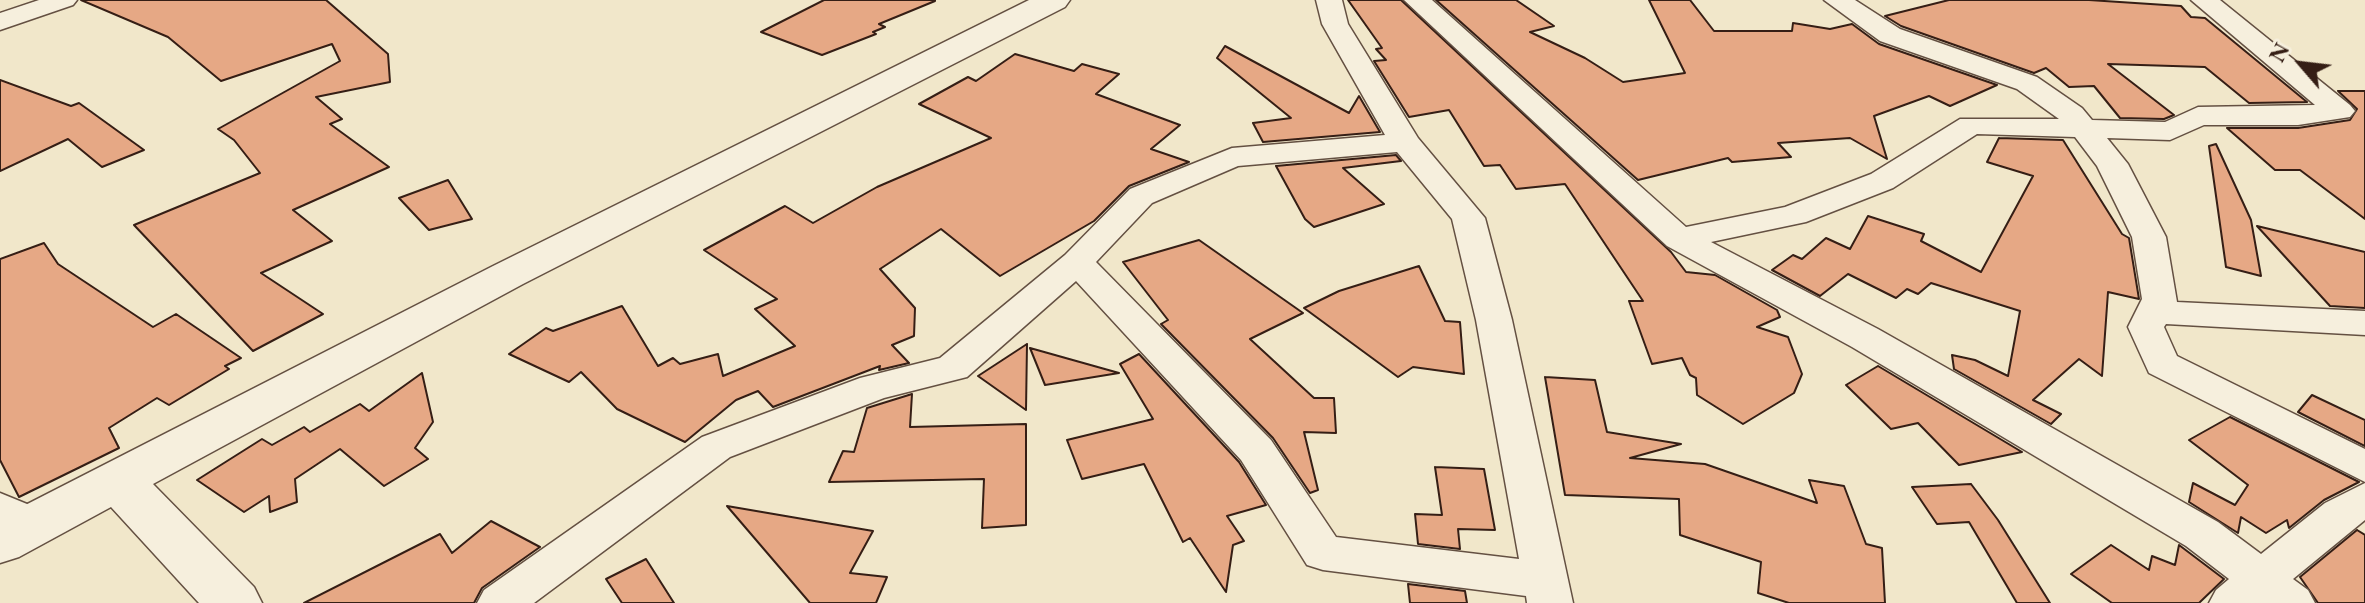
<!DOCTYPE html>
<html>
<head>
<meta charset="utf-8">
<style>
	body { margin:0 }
	#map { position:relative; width:2365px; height:603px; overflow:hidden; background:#f1e7ca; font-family:"EB Garamond",serif }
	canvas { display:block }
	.north { position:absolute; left:2261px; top:24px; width:80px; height:80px; -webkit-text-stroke:6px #f6efdd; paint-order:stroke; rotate:298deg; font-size:22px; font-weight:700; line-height:32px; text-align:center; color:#351e15 }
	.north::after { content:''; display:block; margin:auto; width:28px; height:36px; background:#351e15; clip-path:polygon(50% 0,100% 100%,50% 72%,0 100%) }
</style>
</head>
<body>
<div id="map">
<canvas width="2365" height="603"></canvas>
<div class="north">N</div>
</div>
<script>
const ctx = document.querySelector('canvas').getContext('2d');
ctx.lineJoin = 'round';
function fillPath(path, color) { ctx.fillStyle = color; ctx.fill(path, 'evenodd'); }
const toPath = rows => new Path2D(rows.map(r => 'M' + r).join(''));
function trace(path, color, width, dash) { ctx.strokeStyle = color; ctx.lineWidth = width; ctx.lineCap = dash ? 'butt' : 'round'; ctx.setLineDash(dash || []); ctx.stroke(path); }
const building = toPath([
	[81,0,326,0,388,54,390,82,316,97,342,119,330,124,389,167,293,210,332,241,261,273,323,314,253,351,134,225,260,173,234,140,218,129,340,61,332,44,221,81,168,37,81,0],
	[824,0,935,0,935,1,879,24,885,27,873,32,876,34,822,55,761,32,824,0],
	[1348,0,1401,0,1671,252,1686,272,1715,275,1777,310,1780,317,1757,327,1788,337,1802,374,1794,393,1743,424,1697,395,1696,378,1690,375,1682,358,1652,364,1629,301,1643,301,1565,184,1516,189,1500,165,1484,166,1449,110,1409,117,1374,61,1386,60,1376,49,1382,48,1348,0],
	[1436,0,1516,0,1554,26,1530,32,1585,58,1623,82,1685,73,1649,0,1690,0,1714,31,1792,31,1793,23,1830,29,1852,24,1879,44,1997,85,1950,106,1929,96,1874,116,1887,159,1850,138,1778,143,1791,157,1732,162,1728,158,1638,180,1436,0],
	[1949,0,2089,0,2181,6,2191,17,2205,18,2307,102,2249,103,2205,67,2108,64,2174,115,2164,119,2120,118,2094,86,2069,87,2046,68,2034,73,1901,26,1885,16,1949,0],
	[1225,46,1349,113,1359,96,1380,132,1263,142,1253,123,1291,118,1217,58,1225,46],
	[1015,54,1074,71,1082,64,1119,74,1096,94,1180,125,1151,149,1189,162,1129,186,1094,221,1000,276,941,229,880,269,915,308,914,336,892,345,909,363,879,370,880,366,773,407,758,391,736,400,685,442,617,409,581,372,569,382,509,354,546,328,553,331,622,306,658,366,673,358,680,364,718,354,723,376,795,346,755,309,777,299,704,250,785,206,813,223,877,187,991,138,919,104,968,77,976,81,1015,54],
	[0,80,71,106,79,103,144,150,102,167,68,139,0,171,0,80],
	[2338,91,2365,91,2365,219,2300,170,2275,170,2227,128,2298,128,2350,120,2357,109,2338,91],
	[1999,138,2063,140,2122,234,2129,238,2139,299,2108,292,2102,376,2079,359,2033,400,2061,414,2051,424,1954,369,1952,355,1975,360,2008,376,2020,311,1931,283,1918,294,1907,289,1896,298,1848,274,1820,296,1772,270,1793,255,1802,259,1826,238,1850,249,1868,216,1924,234,1921,241,1981,272,2033,176,1987,162,1999,138],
	[2216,144,2251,220,2261,276,2226,267,2209,146,2216,144],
	[1396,155,1401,161,1343,168,1384,204,1314,227,1305,219,1276,166,1396,155],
	[448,180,472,219,429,230,399,198,448,180],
	[2257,226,2365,252,2365,308,2330,306,2257,226],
	[1199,240,1303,313,1250,339,1314,398,1334,398,1336,433,1304,432,1318,490,1310,493,1273,438,1161,324,1168,320,1123,262,1199,240],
	[44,243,58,264,153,327,176,314,241,358,225,366,229,369,169,405,157,398,109,428,119,448,19,497,0,460,0,259,44,243],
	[1419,266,1445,321,1460,322,1464,374,1413,367,1398,377,1304,308,1339,291,1419,266],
	[1027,344,1026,410,978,376,1027,344],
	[1030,348,1119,373,1045,385,1030,348],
	[1139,354,1239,462,1266,505,1227,516,1244,541,1233,545,1226,592,1190,538,1183,542,1144,464,1082,479,1067,440,1153,419,1120,364,1139,354],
	[1878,366,2022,452,1959,465,1918,423,1891,429,1846,385,1878,366],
	[422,373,433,422,415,448,428,459,384,486,340,449,295,479,297,502,270,512,269,496,244,512,197,480,262,439,272,445,304,427,310,432,360,404,369,411,422,373],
	[1545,377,1595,380,1607,432,1681,444,1630,458,1705,464,1817,503,1809,480,1844,486,1866,544,1882,548,1885,603,1789,603,1758,593,1761,562,1680,535,1679,499,1565,495,1545,377],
	[912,394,910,427,1026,424,1026,525,982,528,984,479,829,482,843,451,854,452,867,408,912,394],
	[2312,395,2365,420,2365,446,2298,412,2312,395],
	[2230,417,2359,482,2324,500,2289,528,2287,520,2266,533,2241,517,2238,533,2189,502,2193,483,2235,505,2248,485,2189,440,2230,417],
	[1435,467,1484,469,1495,530,1458,529,1460,549,1418,544,1415,514,1442,515,1435,467],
	[1971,484,1998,520,2050,603,2017,603,1969,522,1937,524,1912,487,1971,484],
	[727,506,873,531,850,573,887,577,876,603,810,603,727,506],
	[491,521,540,547,482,588,474,603,304,603,440,534,452,553,491,521],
	[2357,530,2365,535,2365,603,2318,603,2300,577,2357,530],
	[2111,545,2149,570,2152,556,2175,565,2179,545,2224,579,2199,603,2112,603,2071,574,2111,545],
	[646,559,674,603,622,603,606,579,646,559],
	[1408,584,1465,591,1467,603,1410,603,1408,584]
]);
const minor = toPath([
	[39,0,77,0,73,5,0,30,0,13,39,0],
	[1316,0,1342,0,1348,24,1418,138,1485,218,1512,320,1573,603,1527,603,1526,596,1323,570,1307,565,1241,460,1076,281,967,377,884,398,730,457,534,603,477,603,484,590,702,437,860,378,940,358,1065,255,1130,189,1232,148,1385,135,1322,24,1316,0],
	[1397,152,1452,219,1476,320,1519,559,1336,537,1271,440,1096,262,1152,203,1238,166,1397,152],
	[1404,0,1432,0,1686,227,1785,207,1871,174,1960,119,2059,119,2017,89,1880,41,1824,0,1855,0,1900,29,2037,77,2082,108,2092,120,2165,122,2198,107,2315,105,2191,0,2220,0,2350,105,2355,111,2350,117,2298,125,2204,125,2170,140,2107,138,2128,164,2166,237,2177,302,2365,311,2365,335,2166,324,2164,327,2177,356,2365,449,2365,482,2149,373,2128,327,2142,299,2132,237,2097,166,2075,137,1977,134,1893,188,1806,222,1711,242,1878,329,2218,522,2261,554,2325,503,2365,483,2365,520,2293,579,2308,590,2315,603,2209,603,2216,590,2229,579,2186,546,1852,347,1667,246,1404,0],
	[0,493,49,513,56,525,49,537,34,542,0,528,0,493]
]);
const tertiary = toPath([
	[1029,0,1070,0,1065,7,523,284,153,484,254,587,262,603,199,603,111,507,19,557,0,563,0,518,493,266,1029,0]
]);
fillPath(building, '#e6a885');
trace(building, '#351e15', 2);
trace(minor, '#645042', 3);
trace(tertiary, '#645042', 3);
fillPath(minor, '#f6efdd');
fillPath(tertiary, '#f6efdd');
</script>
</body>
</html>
